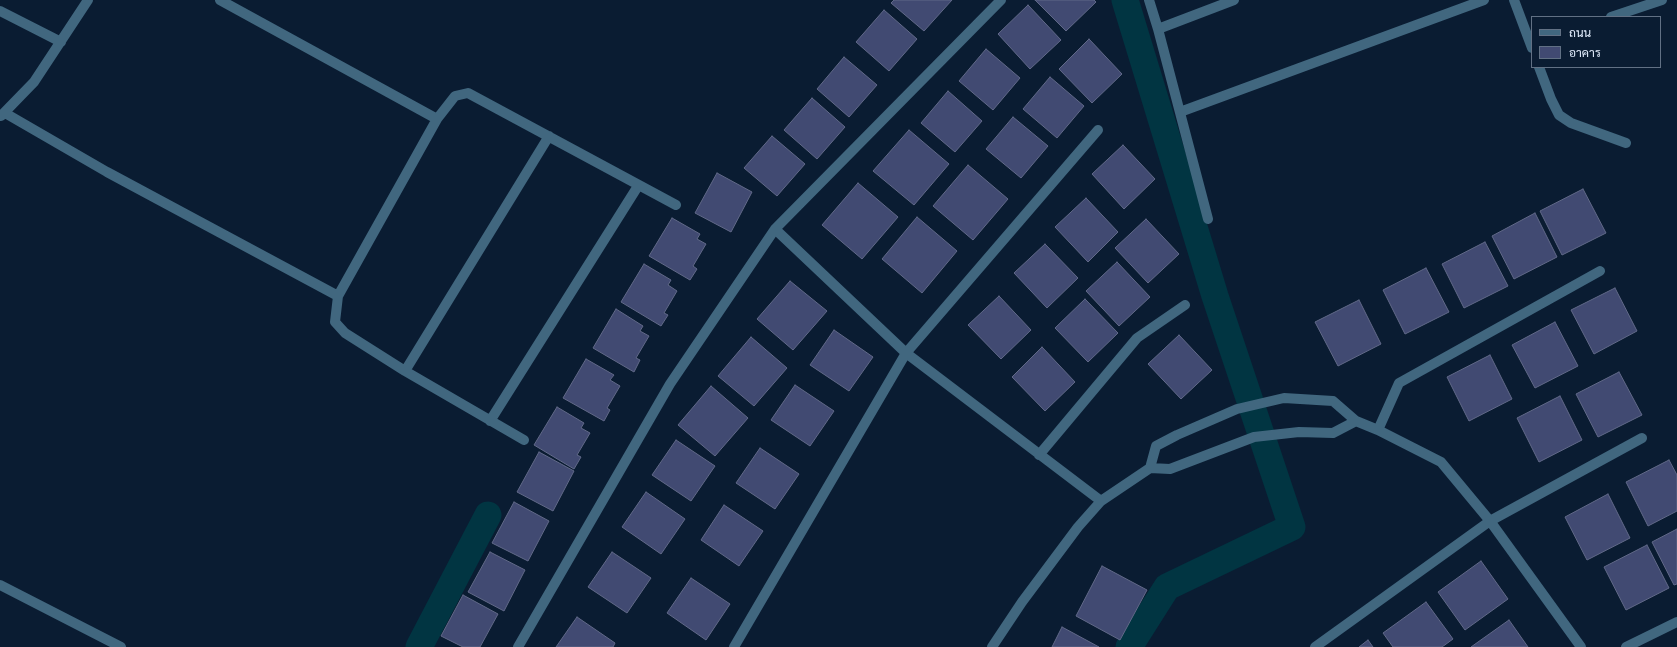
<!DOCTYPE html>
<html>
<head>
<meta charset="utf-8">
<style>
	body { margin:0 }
	#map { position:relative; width:1677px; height:647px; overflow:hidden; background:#0a1c32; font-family:"Alegreya Sans",Sarabun,sans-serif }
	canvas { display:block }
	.legend { position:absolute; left:1531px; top:16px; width:130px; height:52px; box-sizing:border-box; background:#0a1c32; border:1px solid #617084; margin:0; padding:5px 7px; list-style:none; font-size:12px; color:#e3eefe }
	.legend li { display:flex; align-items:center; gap:8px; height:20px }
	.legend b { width:20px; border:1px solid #617084 }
</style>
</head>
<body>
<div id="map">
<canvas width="1677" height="647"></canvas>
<ul class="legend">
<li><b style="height:5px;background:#41677f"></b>ถนน</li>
<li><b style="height:11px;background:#414a72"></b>อาคาร</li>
</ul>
</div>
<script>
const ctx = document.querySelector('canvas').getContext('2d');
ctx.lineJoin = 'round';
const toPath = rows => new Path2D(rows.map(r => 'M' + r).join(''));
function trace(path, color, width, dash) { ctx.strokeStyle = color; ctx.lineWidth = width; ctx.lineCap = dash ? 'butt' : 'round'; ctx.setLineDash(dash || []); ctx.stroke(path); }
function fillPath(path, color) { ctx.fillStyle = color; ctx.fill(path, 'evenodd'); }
const canal = toPath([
	[1125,0,1215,296,1292,527,1167,587,1129,647],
	[419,647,488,515]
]);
const building = toPath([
	[894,0,952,0,924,31,891,3,894,0],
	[1035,0,1094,0,1096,2,1066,31,1035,0],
	[1028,5,1061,40,1030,69,998,34,1028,5],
	[884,10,917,39,889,71,856,42,884,10],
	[1089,39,1122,74,1092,103,1059,69,1089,39],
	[986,49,1020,78,993,110,959,81,986,49],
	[844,57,877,85,849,117,817,89,844,57],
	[1050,77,1084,106,1057,138,1023,109,1050,77],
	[948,91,982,121,955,152,921,123,948,91],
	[812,98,845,127,817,159,784,130,812,98],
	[1013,117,1048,146,1021,178,986,149,1013,117],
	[909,130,949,164,914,205,873,171,909,130],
	[772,136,805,164,777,196,744,168,772,136],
	[1123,145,1155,179,1124,209,1092,174,1123,145],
	[968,165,1008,199,973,240,933,206,968,165],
	[717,173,752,192,731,232,695,213,717,173],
	[858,183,898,217,862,259,822,225,858,183],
	[1583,189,1606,233,1562,255,1540,211,1583,189],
	[1086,198,1118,232,1088,262,1055,227,1086,198],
	[1535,213,1557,257,1514,279,1492,236,1535,213],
	[917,217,957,251,922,293,882,259,917,217],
	[672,218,700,234,697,239,706,244,693,266,697,269,690,280,649,256,672,218],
	[1146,219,1179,254,1148,283,1115,248,1146,219],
	[1485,242,1508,286,1464,308,1442,264,1485,242],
	[1045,244,1078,278,1047,308,1014,273,1045,244],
	[1117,262,1150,297,1119,326,1086,291,1117,262],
	[644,264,671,280,668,285,677,291,664,313,668,315,661,326,621,302,644,264],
	[1426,268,1449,312,1405,334,1383,290,1426,268],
	[790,281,827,311,793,350,757,319,790,281],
	[1615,288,1637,331,1594,354,1571,310,1615,288],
	[999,296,1031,330,1001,359,968,325,999,296],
	[1085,299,1118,333,1088,362,1055,328,1085,299],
	[1359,300,1381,344,1338,366,1315,322,1359,300],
	[616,309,643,326,640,331,649,336,636,358,640,360,634,372,593,348,616,309],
	[1555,322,1578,366,1535,388,1512,345,1555,322],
	[834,330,873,357,849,391,810,365,834,330],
	[1179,335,1212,370,1181,399,1148,364,1179,335],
	[751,337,787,368,754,406,718,376,751,337],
	[1042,347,1075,382,1045,411,1012,377,1042,347],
	[1490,355,1512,399,1469,421,1447,377,1490,355],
	[586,359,614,375,610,380,620,386,607,408,610,410,604,421,563,398,586,359],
	[1619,372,1642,415,1598,437,1576,394,1619,372],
	[795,385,834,411,810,446,771,420,795,385],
	[711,386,748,418,715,456,678,425,711,386],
	[1560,396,1582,440,1539,462,1517,418,1560,396],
	[557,407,584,423,581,428,590,433,577,455,581,457,574,469,534,445,557,407],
	[676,440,715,466,691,501,652,475,676,440],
	[760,448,799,474,775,509,736,483,760,448],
	[539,452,574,471,553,511,517,492,539,452],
	[1669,460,1677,475,1677,511,1648,526,1626,482,1669,460],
	[646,492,685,519,661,554,622,527,646,492],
	[1608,494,1630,538,1587,560,1565,517,1608,494],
	[514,502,549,521,528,561,492,543,514,502],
	[724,505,763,531,739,566,701,540,724,505],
	[1677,529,1677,584,1674,585,1652,542,1677,529],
	[1647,545,1669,588,1626,610,1604,567,1647,545],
	[490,552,525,570,504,611,468,592,490,552],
	[612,552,651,578,627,613,588,587,612,552],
	[1481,561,1508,599,1465,630,1438,592,1481,561],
	[1102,566,1147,590,1120,640,1076,616,1102,566],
	[691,578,730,604,706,640,667,613,691,578],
	[463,595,498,614,480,647,463,647,441,636,463,595],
	[1426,602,1453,639,1442,647,1393,647,1383,633,1426,602],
	[577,617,615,643,613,647,556,647,577,617],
	[1509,620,1528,647,1471,647,1509,620],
	[1062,627,1099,647,1052,647,1062,627],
	[1368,640,1373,647,1359,647,1368,640]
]);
const minor = toPath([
	[220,0,437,119],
	[1149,0,1158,29,1208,219],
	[1514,0,1532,48],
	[0,11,61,42],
	[1611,17,1662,0],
	[1158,29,1234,0],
	[1539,67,1551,99,1559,115,1571,123,1626,143],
	[1180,112,1484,0],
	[5,113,107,172,338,296],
	[1,116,34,82,88,0],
	[775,229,906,353,1101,501],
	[405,371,549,136],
	[490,421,638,186],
	[1378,430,1399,383,1600,271],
	[524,440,405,371,345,333,335,322,338,296,437,119,455,96,468,93,676,205],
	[1039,455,1137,338,1185,305],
	[1150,468,1156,446,1177,435,1237,409,1284,398,1333,401,1356,421,1378,430,1441,462,1490,521,1581,647],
	[0,585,121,647],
	[518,647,670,384,775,229,1001,0],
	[734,647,906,353,1098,130],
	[992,647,1022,602,1078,527,1101,501,1150,468,1170,469,1254,437,1299,432,1333,433,1356,421],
	[1315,647,1490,521,1642,438],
	[1626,647,1677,622]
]);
trace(canal, '#013542', 27);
fillPath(building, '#414a72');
trace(building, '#616988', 1);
trace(minor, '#41677f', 10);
</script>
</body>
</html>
